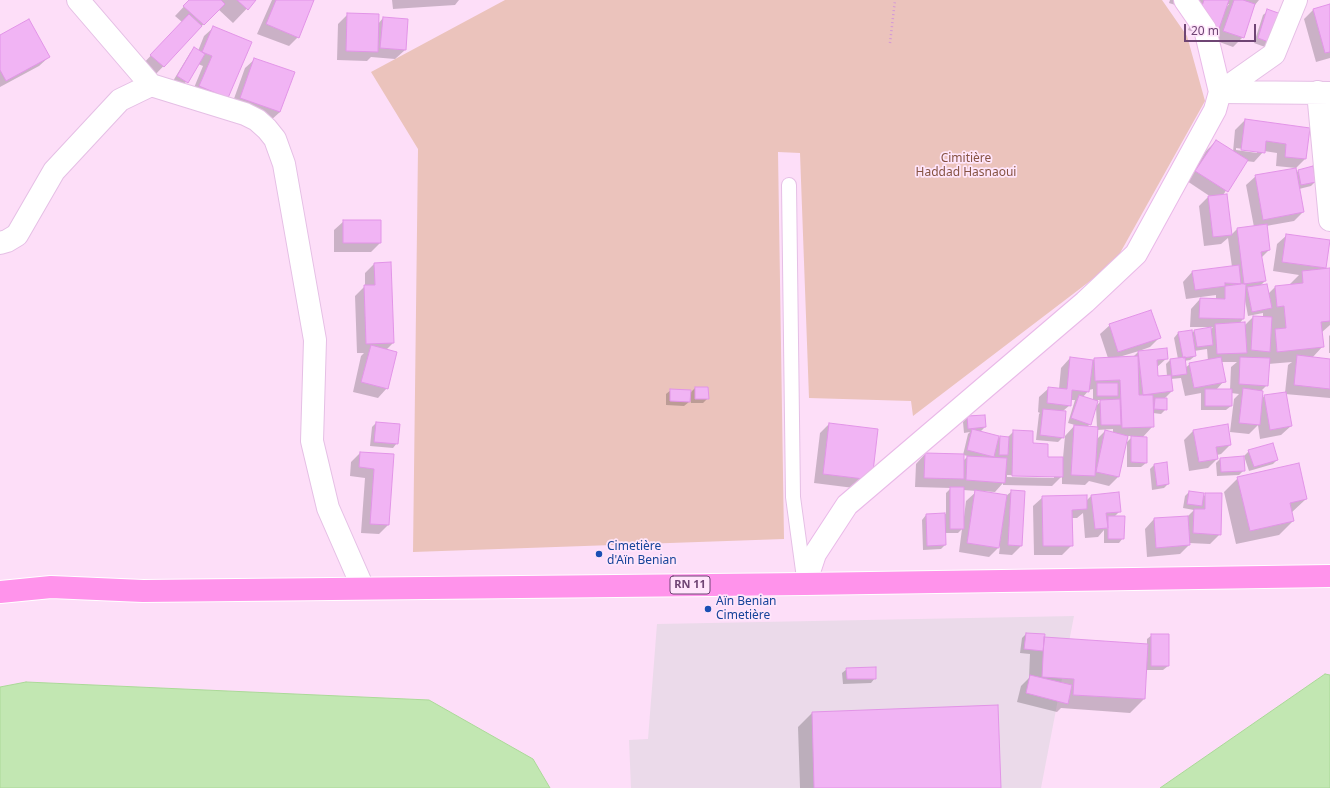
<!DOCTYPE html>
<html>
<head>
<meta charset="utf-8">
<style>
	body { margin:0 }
	#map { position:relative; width:1330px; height:788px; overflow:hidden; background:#fddef8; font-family:"Noto Sans",sans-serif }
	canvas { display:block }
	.scale { position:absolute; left:1184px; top:24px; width:72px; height:18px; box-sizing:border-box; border:2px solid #6f4574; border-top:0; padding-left:5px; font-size:12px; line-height:14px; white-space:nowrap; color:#6f4574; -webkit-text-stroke:3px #ffe5fb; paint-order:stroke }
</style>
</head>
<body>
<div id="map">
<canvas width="1330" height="788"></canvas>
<div class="scale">20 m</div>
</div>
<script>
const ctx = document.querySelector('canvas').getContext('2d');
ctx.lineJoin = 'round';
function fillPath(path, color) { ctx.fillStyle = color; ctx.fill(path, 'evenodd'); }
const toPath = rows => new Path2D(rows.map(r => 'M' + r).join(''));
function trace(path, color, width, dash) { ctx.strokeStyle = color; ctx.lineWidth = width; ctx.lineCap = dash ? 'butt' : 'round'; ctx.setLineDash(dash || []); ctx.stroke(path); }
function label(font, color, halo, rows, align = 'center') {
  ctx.font = font + ' "Noto Sans",sans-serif'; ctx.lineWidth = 3.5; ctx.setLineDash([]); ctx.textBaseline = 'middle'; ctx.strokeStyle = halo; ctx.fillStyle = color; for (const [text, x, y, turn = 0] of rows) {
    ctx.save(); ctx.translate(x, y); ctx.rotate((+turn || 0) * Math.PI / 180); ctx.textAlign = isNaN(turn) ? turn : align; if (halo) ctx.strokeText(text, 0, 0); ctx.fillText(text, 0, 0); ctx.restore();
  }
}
const industrial = toPath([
	[1074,616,1041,788,631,788,629,740,648,739,657,624]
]);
const green = toPath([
	[505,0,1162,0,1187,36,1205,101,1115,262,913,416,911,401,809,398,800,153,778,152,784,539,413,552,418,149,371,72]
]);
const water = toPath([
	[1325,674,1330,675,1330,788,1160,788,1325,674],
	[26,682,429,700,533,759,550,788,0,788,0,687,26,682]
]);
const shadow = toPath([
	[190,0,255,0,233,23,218,9,154,76,142,65,182,22,175,16],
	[272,0,313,0,298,37,289,46,257,34],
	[392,0,459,0,455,5,393,9],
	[1170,0,1194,0,1185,8,1169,3],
	[1199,0,1259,0,1254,6,1243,37,1233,47,1214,40,1219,27,1209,37,1188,30],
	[1227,4,1229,4,1225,9],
	[1330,5,1330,58,1316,62,1304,19,1313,10],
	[1268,11,1279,15,1265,47,1254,43,1263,15],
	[348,14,378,24,383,18,407,20,405,50,395,59,371,57,367,61,337,60,338,24],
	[214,27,227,97,191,95,203,66,198,64,183,86,173,81,190,53,194,49,198,51,204,36],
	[0,36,49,57,39,66,0,87],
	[255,59,280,112,270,121,231,107,245,68],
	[1245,120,1309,129,1305,159,1296,168,1276,166,1277,153,1264,151,1254,162,1246,161,1223,195,1231,235,1237,229,1254,227,1246,185,1256,176,1296,173,1298,171,1315,182,1311,186,1299,189,1303,212,1294,221,1266,226,1269,250,1261,258,1265,281,1260,286,1268,294,1275,287,1288,286,1299,275,1273,271,1277,244,1287,235,1325,268,1323,270,1330,269,1330,325,1321,333,1323,346,1312,358,1330,360,1330,398,1285,394,1291,426,1281,435,1260,439,1258,425,1249,434,1230,432,1234,399,1239,394,1231,393,1231,406,1226,410,1201,410,1201,393,1185,396,1181,378,1171,379,1172,391,1164,399,1166,409,1161,414,1153,413,1153,426,1142,438,1146,463,1141,467,1127,467,1127,442,1133,436,1127,436,1118,477,1109,486,1089,481,1085,485,1062,484,1062,476,1052,486,1003,485,1003,483,995,492,982,491,981,492,1006,496,1012,491,1021,546,1012,555,999,554,1000,546,989,557,959,552,962,529,958,533,945,533,945,545,941,549,923,550,922,520,926,515,946,514,946,493,951,488,915,487,916,464,925,454,963,455,968,434,970,432,964,433,963,422,967,417,985,427,980,432,997,440,1000,437,1008,437,1013,432,1032,444,1047,458,1063,458,1065,436,1075,425,1068,423,1075,400,1070,400,1070,405,1063,411,1063,437,1058,442,1036,440,1039,414,1040,413,1038,412,1039,397,1049,388,1059,389,1061,368,1070,358,1092,361,1094,359,1108,358,1100,334,1110,325,1159,338,1150,347,1139,351,1167,358,1156,368,1157,377,1167,376,1166,364,1170,360,1178,359,1174,338,1178,333,1191,334,1194,331,1210,330,1213,327,1190,327,1191,309,1200,299,1216,300,1216,295,1186,299,1183,282,1192,272,1232,267,1228,238,1221,244,1204,246,1199,206,1208,197,1211,197,1187,181,1206,151,1216,141,1233,152,1235,130],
	[1236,148,1257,151,1257,153,1236,150],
	[1245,300,1248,316,1263,313,1263,318,1253,317,1244,326,1239,324,1243,319],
	[1207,349,1208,361,1190,364,1185,368,1184,361,1190,360,1195,356,1194,351],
	[1139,351,1133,357,1119,357],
	[1221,362,1237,362,1231,367,1230,390,1216,390,1224,381],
	[1292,362,1288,365,1285,393,1264,396,1262,399,1262,390,1267,385,1268,364],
	[1093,389,1093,400,1083,397,1089,390],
	[1098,400,1102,400,1096,406,1097,428,1087,427,1090,424],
	[1113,429,1113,433,1105,431,1096,440,1097,430],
	[963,455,968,456,963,461],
	[1007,475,1054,476,1054,478,1007,477],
	[963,490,977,491,966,501,964,517],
	[344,221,380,221,380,243,371,252,334,252,334,230],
	[374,264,393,343,386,350,387,388,378,398,353,392,361,356,364,353,357,353,355,296,365,286,365,273],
	[1330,335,1330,353,1329,353,1329,336],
	[695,388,708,398,703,403,691,403,689,395,689,402,684,406,666,405,666,394,671,390,689,394],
	[376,423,397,443,393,448,370,446,372,427],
	[829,424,872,479,862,489,814,483,820,433],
	[1193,431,1230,445,1221,454,1217,455,1217,459,1208,468,1189,471,1184,440],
	[1249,451,1277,460,1273,464,1249,471,1244,456],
	[360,453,393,455,388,525,379,534,361,533,365,478,350,476,351,462],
	[1220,459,1244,470,1239,475,1217,476,1216,463],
	[1154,465,1168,484,1164,488,1152,490,1150,469],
	[1238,478,1306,499,1291,513,1293,521,1279,535,1236,544,1224,492],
	[1189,492,1203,497,1206,494,1220,534,1210,544,1189,543,1189,545,1180,554,1147,557,1145,529,1154,519,1187,517,1194,510,1183,508,1185,496],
	[1091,496,1120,511,1114,517,1123,538,1119,543,1104,543,1104,530,1098,537,1085,538,1083,513,1077,518,1071,518,1072,545,1062,555,1034,555,1033,506,1043,497,1086,501],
	[1026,634,1043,638,1147,645,1147,639,1152,635,1168,666,1163,670,1145,670,1144,699,1130,713,1061,708,1057,712,1017,702,1021,686,1029,678,1030,654,1020,653,1022,638],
	[847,669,875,678,871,683,843,684,842,673],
	[812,713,1000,788,800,788,798,727]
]);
const building = toPath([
	[189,0,221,0,225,4,204,25,183,6,189,0],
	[237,0,256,0,248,10,237,0],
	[276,0,314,0,299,38,266,24,276,0],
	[1204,0,1229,0,1219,29,1197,21,1204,0],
	[1234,0,1243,0,1255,4,1244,38,1223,31,1234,0],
	[1330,4,1330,52,1325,53,1313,9,1330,4],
	[1267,9,1281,14,1271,43,1258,38,1267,9],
	[347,13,379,14,378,52,346,51,347,13],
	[189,14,202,26,164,67,150,55,189,14],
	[383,17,408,19,406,50,380,48,383,17],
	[29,19,50,57,6,81,0,70,0,35,29,19],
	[213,26,252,42,228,98,199,86,212,56,202,52,213,26],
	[194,47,205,54,188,83,177,76,194,47],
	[254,58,295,72,280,112,240,98,254,58],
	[1245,119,1310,128,1306,159,1285,157,1286,144,1266,141,1265,153,1241,150,1245,119],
	[1216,140,1248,160,1228,192,1195,171,1216,140],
	[1313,166,1316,182,1301,185,1298,170,1313,166],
	[1296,168,1304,212,1263,220,1255,175,1296,168],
	[1227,194,1232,235,1213,237,1208,196,1227,194],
	[343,220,381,220,381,243,343,243,343,220],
	[1267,224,1270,250,1261,252,1266,281,1244,284,1237,228,1267,224],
	[1286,234,1330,240,1326,268,1282,262,1286,234],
	[391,262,394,343,366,344,364,285,375,285,374,263,391,262],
	[1239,265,1241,284,1195,290,1192,271,1239,265],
	[1330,268,1330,321,1321,322,1324,347,1277,352,1275,329,1286,328,1284,306,1277,307,1275,286,1303,283,1302,271,1330,268],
	[1225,283,1246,284,1244,319,1199,318,1200,298,1225,299,1225,283],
	[1267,284,1272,308,1252,312,1247,287,1267,284],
	[1151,310,1161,338,1118,352,1109,324,1151,310],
	[1253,316,1272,317,1270,352,1251,350,1253,316],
	[1245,322,1247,353,1217,354,1215,324,1245,322],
	[1211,327,1213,345,1197,347,1194,330,1211,327],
	[1192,330,1196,356,1183,358,1178,332,1192,330],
	[371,345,397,352,388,389,361,382,371,345],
	[1167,348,1168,359,1157,360,1158,376,1171,375,1173,391,1143,395,1138,351,1167,348],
	[1297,355,1330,359,1330,389,1294,385,1297,355],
	[1138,356,1139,395,1153,395,1154,427,1122,428,1120,380,1095,381,1094,358,1138,356],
	[1070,357,1093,360,1089,392,1072,390,1071,406,1047,403,1048,387,1067,389,1070,357],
	[1185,357,1187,374,1172,376,1170,359,1185,357],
	[1221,357,1226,382,1194,388,1189,363,1221,357],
	[1240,357,1270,358,1268,386,1239,384,1240,357],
	[1097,383,1118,383,1118,396,1097,396,1097,383],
	[695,387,708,387,709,399,695,399,695,387],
	[1243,388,1263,391,1260,425,1239,423,1243,388],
	[670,389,691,390,690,402,670,401,670,389],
	[1205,389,1232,389,1232,406,1205,406,1205,389],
	[1286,392,1292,426,1270,430,1264,395,1286,392],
	[1079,395,1098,401,1091,425,1071,418,1079,395],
	[1155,398,1167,398,1167,410,1154,409,1155,398],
	[1120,399,1121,425,1101,425,1100,400,1120,399],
	[1043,409,1066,411,1064,438,1040,435,1043,409],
	[985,415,986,427,968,429,967,416,985,415],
	[376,422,400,424,398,444,374,442,376,422],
	[829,423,878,429,872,480,823,474,829,423],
	[1228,424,1231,445,1216,447,1218,459,1199,462,1193,430,1228,424],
	[1074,425,1098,427,1095,476,1071,475,1074,425],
	[972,429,999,436,994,457,967,450,972,429],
	[1013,430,1033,431,1033,443,1048,444,1048,457,1063,457,1063,477,1012,476,1013,430],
	[1105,430,1128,436,1119,477,1096,472,1105,430],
	[1000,436,1009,437,1008,455,999,455,1000,436],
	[1131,436,1147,437,1147,463,1131,462,1131,436],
	[1273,443,1278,460,1254,467,1248,450,1273,443],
	[360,452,394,454,389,525,370,524,374,469,359,467,360,452],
	[925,453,964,454,964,479,924,478,925,453],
	[967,456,1007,458,1005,483,966,480,967,456],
	[1244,456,1245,471,1221,472,1220,458,1244,456],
	[1167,462,1169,484,1157,486,1154,464,1167,462],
	[1299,463,1307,499,1290,503,1294,521,1250,531,1237,477,1299,463],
	[950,487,964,487,964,529,950,529,950,487],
	[975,490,1007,495,999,548,967,543,975,490],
	[1011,490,1025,491,1022,546,1008,545,1011,490],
	[1189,491,1204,493,1202,506,1187,504,1189,491],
	[1119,492,1121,512,1106,513,1108,528,1095,529,1091,495,1119,492],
	[1205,493,1222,493,1221,535,1193,533,1194,509,1205,509,1205,493],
	[1087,495,1087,509,1072,510,1073,546,1043,546,1042,496,1087,495],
	[945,513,946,545,927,546,926,514,945,513],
	[1108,516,1125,516,1124,539,1108,539,1108,516],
	[1188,516,1190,545,1156,548,1154,518,1188,516],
	[1026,633,1045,634,1043,651,1024,649,1026,633],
	[1151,634,1169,634,1169,666,1151,666,1151,634],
	[1044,637,1148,644,1145,699,1073,695,1074,679,1042,677,1044,637],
	[876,667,876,679,847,679,846,668,876,667],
	[1030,675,1072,685,1068,704,1026,693,1030,675],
	[998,705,1001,788,814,788,812,712,998,705]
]);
const path = toPath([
	[890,43,895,0]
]);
const lane = toPath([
	[789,185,793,497,804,578]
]);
const street = toPath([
	[78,0,151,85],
	[1296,0,1274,54,1220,92,1330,93],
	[1318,92,1330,220],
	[0,243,7,241,17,235,54,171,120,100,151,85,245,114,257,120,267,129,275,139,284,164,315,340,312,441,328,508,363,588]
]);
const secondary = toPath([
	[805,584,815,554,847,505,1085,302,1136,254,1215,110,1220,92,1205,29,1185,0]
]);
const primary = toPath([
	[0,592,51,587,143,591,805,584,1330,576]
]);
const markers = [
	[599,554,4,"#1a4fb4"],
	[708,609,4,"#1a4fb4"]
];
const shields = [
	[690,585,40]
];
const shieldNames = [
	["RN 11",690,585]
];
const parkNames = [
	["Cimitière",966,159],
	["Haddad Hasnaoui",966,173]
];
const transitNames = [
	["Cimetière",607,547],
	["d'Aïn Benian",607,561],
	["Aïn Benian",716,602],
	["Cimetière",716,616]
];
fillPath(industrial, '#ebdaea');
fillPath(green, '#ebc3bc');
fillPath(water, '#c2e7b2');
trace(water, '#abd998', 1);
fillPath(shadow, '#0003');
fillPath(building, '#f1b4f4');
trace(building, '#e294e7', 1);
trace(lane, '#e5bfe5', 16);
trace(street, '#e5bfe5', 24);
trace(secondary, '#e9b9e8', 24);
trace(primary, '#fff', 24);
trace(path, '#d498d8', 2.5, [1, 3]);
trace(lane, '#fff', 14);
trace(street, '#fff', 22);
trace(secondary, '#fff', 22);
trace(primary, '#ff93eb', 22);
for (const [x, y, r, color] of markers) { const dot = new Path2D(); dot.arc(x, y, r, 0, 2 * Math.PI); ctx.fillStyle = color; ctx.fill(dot); trace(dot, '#ffe5fb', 1.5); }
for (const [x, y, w] of shields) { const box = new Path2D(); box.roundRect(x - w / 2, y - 9, w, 18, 3); ctx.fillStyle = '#ffe5fb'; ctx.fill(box); trace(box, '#6f4574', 1); }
label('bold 11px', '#6f4574', null, shieldNames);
label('12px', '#865342', '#ffe5fb', parkNames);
label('12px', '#164399', '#ffe5fb', transitNames, 'left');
</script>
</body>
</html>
